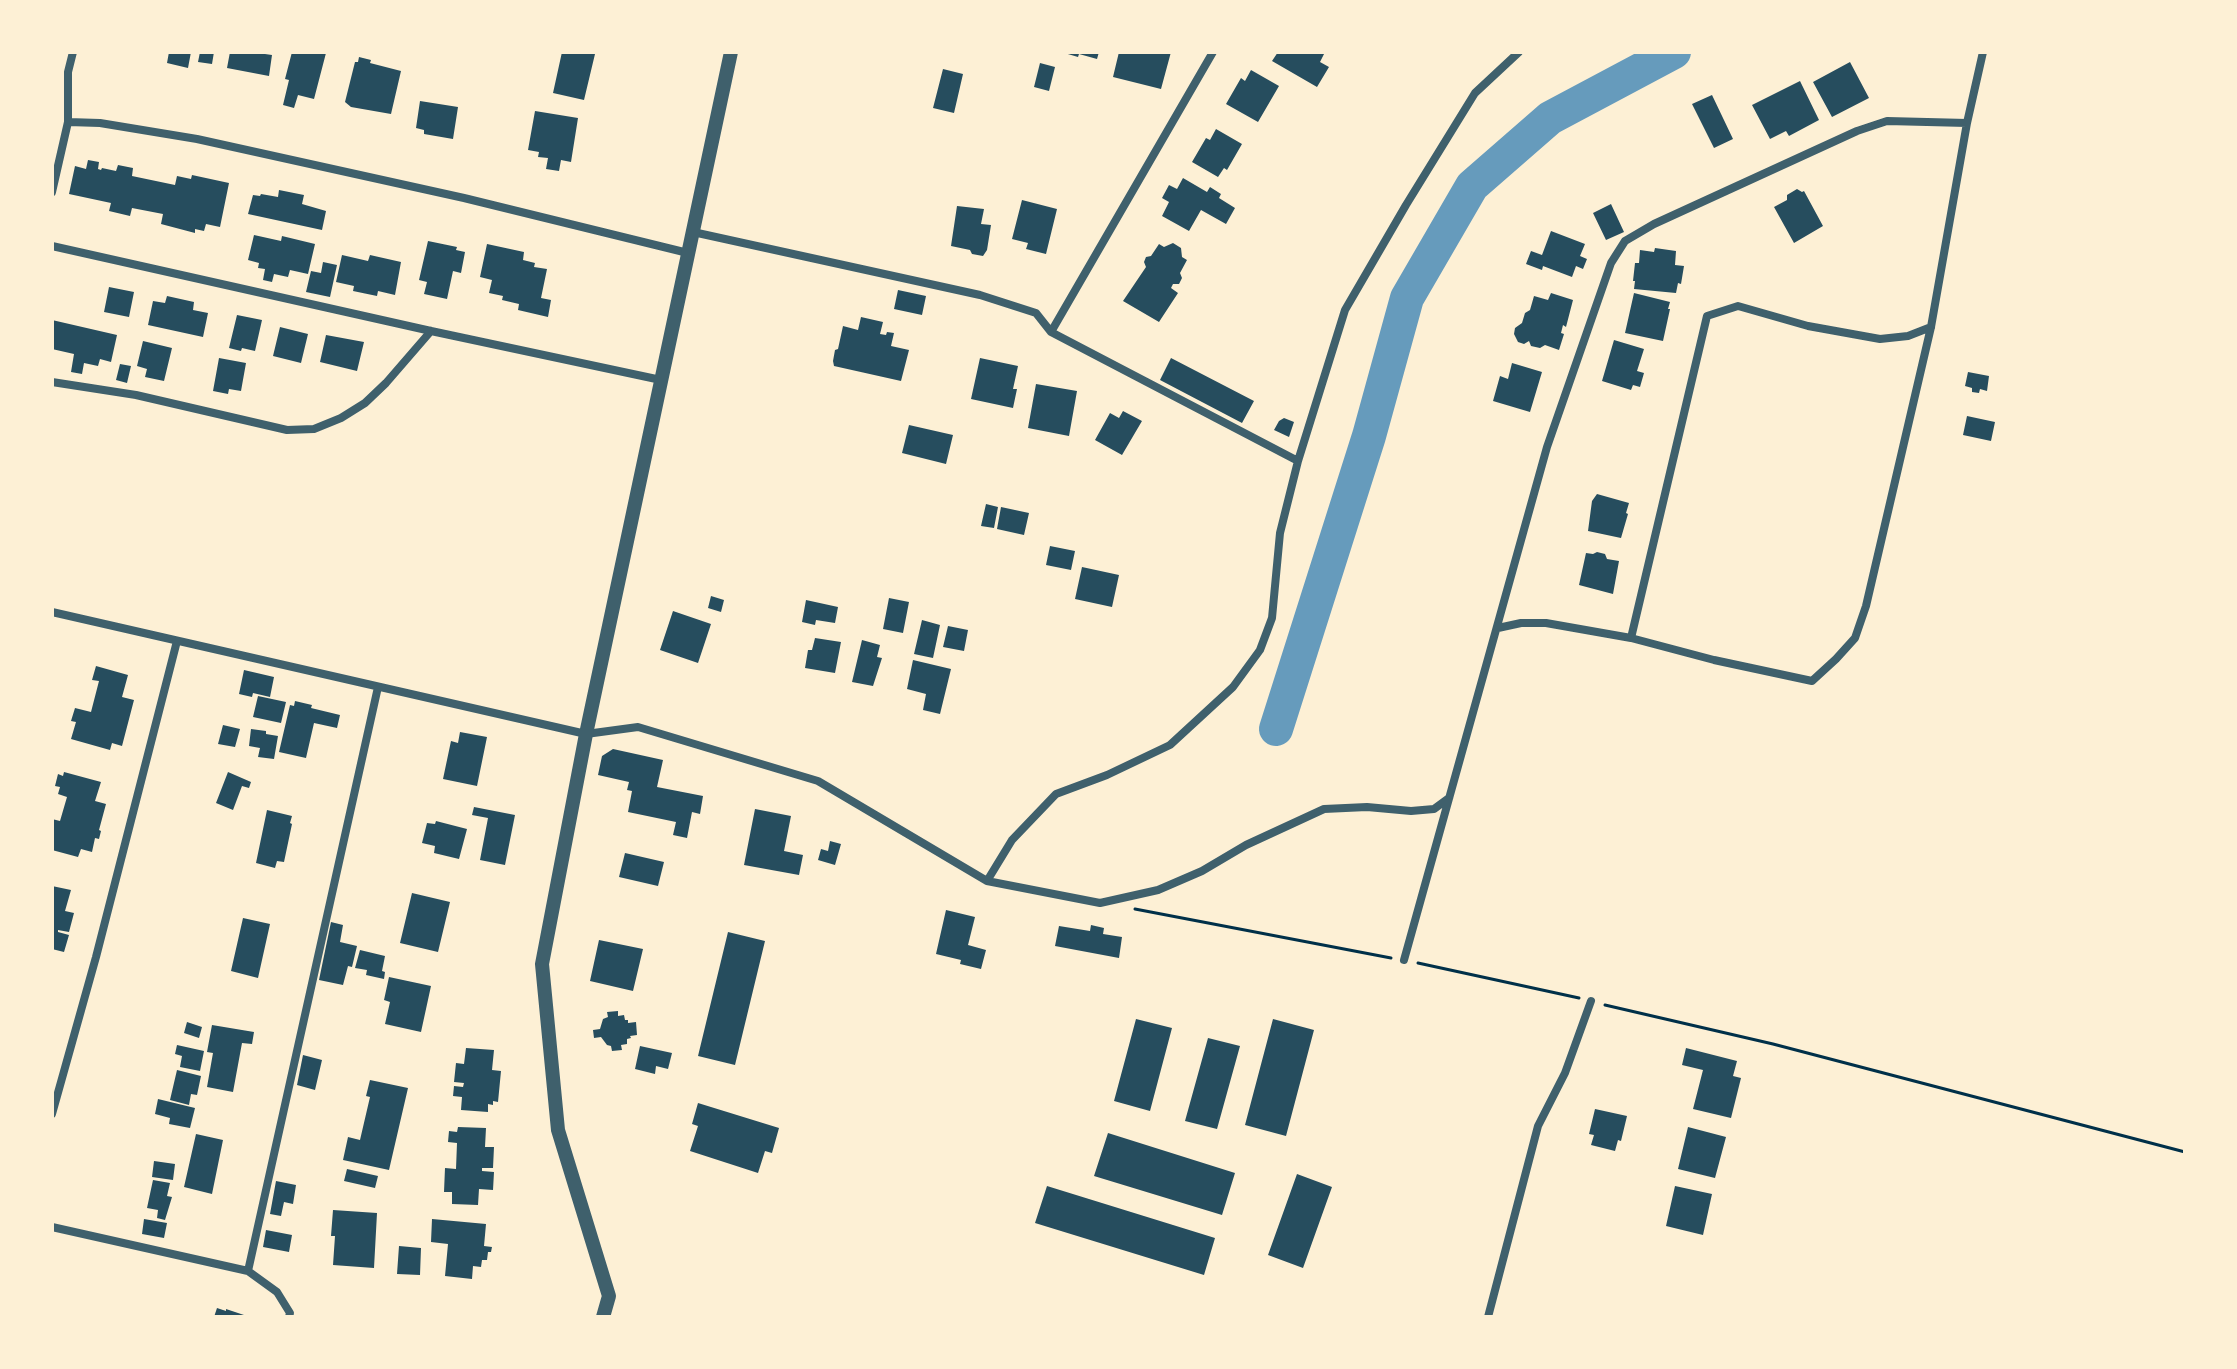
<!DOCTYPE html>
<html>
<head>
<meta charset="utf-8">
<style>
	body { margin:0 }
	#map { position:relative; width:2237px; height:1369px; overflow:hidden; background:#fdf0d5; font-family:"Fira Sans Condensed",sans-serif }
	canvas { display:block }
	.frame { position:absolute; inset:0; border:54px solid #fdf0d5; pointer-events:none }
</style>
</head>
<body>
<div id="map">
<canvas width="2237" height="1369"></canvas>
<div class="frame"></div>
</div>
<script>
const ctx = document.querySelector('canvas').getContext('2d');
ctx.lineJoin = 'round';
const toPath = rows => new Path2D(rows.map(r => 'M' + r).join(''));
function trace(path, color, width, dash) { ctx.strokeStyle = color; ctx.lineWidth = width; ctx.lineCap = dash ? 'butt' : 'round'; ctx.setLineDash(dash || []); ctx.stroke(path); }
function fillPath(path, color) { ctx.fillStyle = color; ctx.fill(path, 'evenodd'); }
const river = toPath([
	[1276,729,1369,436,1407,298,1472,186,1550,118,1674,52]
]);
const building = toPath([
	[169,52,191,52,188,68,167,63],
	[200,52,214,52,212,64,198,62],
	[230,52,266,52,265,54,272,55,269,76,227,68],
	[292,52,326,53,314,99,298,95,294,108,283,105,289,80,285,79],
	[562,52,583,52,595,54,584,100,553,93],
	[1061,52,1099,52,1097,59,1079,54,1078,57],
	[1119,52,1171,52,1161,89,1113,77],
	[1278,52,1325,52,1320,62,1329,67,1317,87,1272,61],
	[359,57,371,60,370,63,401,71,391,114,351,107,345,102,355,62,358,62],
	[1850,62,1869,98,1832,117,1813,82],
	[1040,63,1055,67,1049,91,1034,87],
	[943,69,963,74,954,113,933,108],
	[1251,70,1279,86,1258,122,1226,104,1241,78,1245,81],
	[1800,81,1819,120,1789,136,1786,131,1770,139,1752,105],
	[1712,95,1733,139,1714,148,1692,104],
	[420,101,458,107,453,139,424,134,424,130,416,128],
	[535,111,578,118,571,162,561,160,559,171,546,169,548,158,538,157,539,152,528,150],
	[1216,129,1242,144,1227,170,1224,168,1218,177,1192,162,1206,138,1210,140],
	[88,160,99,162,98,169,101,170,102,168,116,171,118,165,133,168,132,176,175,185,177,176,191,179,192,175,229,183,220,227,206,224,204,231,195,229,195,233,161,224,163,214,132,208,130,216,109,211,111,203,69,194,75,166,86,169],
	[1183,178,1207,192,1210,187,1221,194,1219,198,1235,208,1226,224,1201,210,1189,231,1162,216,1169,202,1162,198,1169,185,1177,189],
	[1797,189,1802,192,1804,191,1823,226,1794,243,1774,207,1787,200,1787,195],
	[279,190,304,195,302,204,326,211,322,230,248,214,253,195,260,196,261,194,278,197],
	[1022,200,1057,209,1046,254,1026,249,1028,243,1012,239],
	[1611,204,1624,232,1606,240,1593,213],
	[957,206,984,209,981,224,991,225,987,250,983,256,972,254,970,250,951,246],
	[1551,231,1585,244,1580,256,1587,259,1583,269,1576,266,1572,277,1543,266,1542,270,1526,264,1531,251,1542,255],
	[254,235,281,241,282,236,315,244,308,274,290,270,288,277,274,274,272,282,263,280,265,269,258,268,259,263,248,260],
	[428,241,457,247,456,250,465,252,461,273,453,271,447,299,424,294,427,282,419,280],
	[1173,243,1181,248,1182,257,1187,260,1180,273,1182,278,1179,284,1173,284,1171,288,1178,293,1159,322,1123,301,1146,267,1144,262,1146,257,1151,256,1159,244,1164,247],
	[487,244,524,252,523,260,535,263,534,267,547,269,541,298,551,300,548,317,518,310,519,304,502,300,503,296,489,293,492,280,480,277],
	[1655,248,1676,251,1675,265,1684,266,1681,284,1678,283,1676,293,1634,289,1635,281,1633,281,1635,263,1639,263,1640,250,1654,252],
	[342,255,368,261,370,255,401,262,395,295,378,291,377,296,353,291,354,286,336,282],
	[323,262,337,265,330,297,306,292,311,271,321,273],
	[109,287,134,292,129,317,104,312],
	[898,290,926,296,922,315,894,309],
	[1551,293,1573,300,1566,327,1563,325,1561,333,1564,334,1559,350,1545,345,1540,348,1531,346,1529,341,1524,344,1518,342,1514,334,1515,328,1522,323,1525,313,1530,310,1534,296,1548,300],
	[1634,293,1670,302,1668,309,1670,309,1663,341,1625,333],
	[167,296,194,302,193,310,208,313,203,337,148,325,153,301,165,303],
	[237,315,262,320,255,351,242,348,241,351,229,348],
	[861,317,883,322,880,334,886,335,887,332,894,333,891,346,909,350,901,381,834,366,833,361,835,350,838,349,843,326,858,330],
	[52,320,117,335,111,362,100,359,98,366,84,363,82,374,71,372,74,354,52,349],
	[280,327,308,334,301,363,273,356],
	[326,335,364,342,357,371,320,362],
	[1614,340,1644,349,1637,371,1644,373,1640,387,1633,385,1631,390,1602,381],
	[143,341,172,348,164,381,145,377,147,369,137,366],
	[219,358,246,363,241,391,229,389,228,394,213,391],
	[980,358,1018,366,1013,389,1017,389,1013,408,971,399],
	[1171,358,1254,401,1242,423,1160,380],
	[1512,363,1542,372,1530,412,1493,401,1500,376,1508,379],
	[120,364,131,366,127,383,116,380],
	[1968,372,1989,376,1987,391,1980,389,1979,393,1972,392,1972,388,1965,386],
	[1036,384,1077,391,1069,436,1028,428],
	[1123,411,1142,421,1122,455,1095,440,1110,413,1119,418],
	[1967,416,1995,422,1991,441,1963,435],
	[1284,418,1294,422,1289,437,1274,430,1279,421],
	[909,425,953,435,946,464,902,453],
	[1597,494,1629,503,1626,513,1628,514,1621,538,1588,531,1592,501],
	[986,504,998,507,994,528,981,526],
	[1001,507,1029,513,1024,535,997,529],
	[1050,546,1075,551,1071,570,1046,565],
	[1597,552,1605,554,1607,559,1619,561,1613,594,1579,585,1586,553,1593,554],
	[1082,567,1119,575,1112,607,1075,599],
	[711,596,724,600,721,612,708,608],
	[889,598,909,602,903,633,883,629],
	[806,600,838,607,835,623,816,620,815,625,802,622],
	[673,611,711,624,698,663,660,650],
	[922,620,940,625,933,658,914,654],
	[948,626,968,630,964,651,943,647],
	[815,638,841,642,835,673,805,668,808,650,812,650],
	[862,640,880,645,877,657,882,658,873,686,852,682],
	[913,660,951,669,940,714,923,710,926,694,907,689],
	[96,666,128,675,122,697,134,700,122,746,112,743,110,750,71,739,76,722,71,721,75,708,91,712,99,681,92,680],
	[244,670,274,677,270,697,253,693,252,697,239,694],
	[258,696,286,702,281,723,253,717],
	[295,701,312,705,311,708,340,715,337,728,314,723,306,758,279,752,290,705,294,706],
	[223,725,240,729,235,747,218,744],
	[251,729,266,731,266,734,278,736,274,759,258,757,260,748,249,746],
	[460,732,487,737,477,786,443,779,451,741,458,743],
	[613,749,663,760,657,787,703,796,700,814,692,812,687,838,673,835,676,822,628,812,632,791,627,790,629,782,598,775,602,756],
	[64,772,101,782,95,801,106,804,99,830,101,831,99,839,95,838,92,852,81,849,78,857,52,850,52,819,60,821,67,797,58,794,60,787,55,786,58,774,63,776],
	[228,772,251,782,249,788,242,786,233,810,216,803],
	[474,807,515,815,505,865,480,860,488,818,472,815],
	[755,809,791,816,784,851,803,855,799,875,744,865],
	[267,810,292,816,290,823,292,824,284,862,277,861,275,868,256,863],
	[436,821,467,829,459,859,434,853,435,846,422,843,427,823,435,824],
	[830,841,841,844,835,865,818,860,821,849,828,851],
	[625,853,664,862,658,886,619,877],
	[52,886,71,890,65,911,74,913,69,932,58,930,58,932,69,935,64,952,52,949],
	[412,893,450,902,438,952,400,943],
	[946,910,975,917,968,945,986,950,981,969,960,964,961,960,936,954],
	[243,918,270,924,258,978,231,971],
	[331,922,343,925,340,942,357,946,352,967,348,966,343,985,319,980],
	[1091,925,1104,928,1103,934,1122,937,1119,958,1055,946,1059,926,1090,931],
	[728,932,765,941,735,1065,698,1056],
	[599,940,643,949,633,991,590,981],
	[360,950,385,956,382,971,385,972,384,979,366,975,367,970,355,968],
	[389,977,431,986,421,1032,385,1024,390,1002,384,1000],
	[618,1011,618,1016,624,1015,625,1020,628,1020,628,1023,636,1022,637,1035,630,1036,631,1038,627,1039,627,1044,621,1045,622,1050,612,1051,611,1046,607,1045,601,1037,594,1038,593,1030,600,1029,603,1019,608,1017,607,1012],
	[1136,1019,1172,1028,1150,1111,1114,1101],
	[1273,1019,1314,1030,1286,1136,1245,1125],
	[187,1022,202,1027,199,1038,184,1033],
	[212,1025,254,1032,252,1044,242,1043,233,1092,207,1087,213,1053,207,1052],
	[1208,1038,1240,1046,1217,1129,1185,1121],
	[177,1045,204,1051,200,1071,180,1067,182,1056,175,1054],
	[640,1046,672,1053,668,1069,656,1066,655,1074,635,1069],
	[466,1048,494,1050,492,1070,501,1071,498,1102,493,1101,493,1105,488,1104,488,1112,461,1110,462,1097,453,1096,454,1086,463,1087,464,1083,454,1082,456,1063,464,1064],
	[1686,1048,1737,1061,1733,1076,1741,1078,1731,1118,1693,1109,1703,1070,1682,1065],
	[303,1055,322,1060,315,1090,297,1085],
	[177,1070,201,1076,197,1095,191,1094,189,1105,170,1100],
	[370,1080,408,1088,389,1170,343,1160,348,1137,360,1140,370,1097,366,1096],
	[158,1099,195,1108,190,1128,169,1124,170,1118,155,1114],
	[698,1103,779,1128,772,1153,765,1151,758,1173,690,1151,698,1126,692,1124],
	[1595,1109,1627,1116,1621,1141,1618,1140,1615,1151,1591,1145,1594,1135,1589,1134],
	[458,1127,486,1128,485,1147,494,1147,493,1168,482,1168,482,1171,494,1172,493,1190,479,1189,478,1205,452,1204,452,1192,444,1192,445,1168,456,1169,457,1143,448,1142,449,1131,457,1132],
	[1688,1127,1726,1137,1715,1178,1678,1169],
	[1108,1133,1235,1173,1222,1215,1094,1176],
	[196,1134,223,1140,212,1194,184,1187],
	[154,1161,175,1164,173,1180,152,1177],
	[347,1169,378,1176,375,1188,344,1181],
	[1297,1174,1332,1187,1303,1268,1268,1255],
	[153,1180,170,1183,167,1196,172,1197,165,1220,157,1218,158,1210,147,1208],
	[276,1181,296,1185,293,1204,284,1202,281,1216,270,1214],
	[1047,1186,1215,1238,1204,1275,1035,1223],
	[1675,1186,1712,1194,1703,1235,1666,1226],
	[333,1210,377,1213,374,1268,333,1265,335,1236,331,1236],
	[144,1219,167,1223,164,1238,142,1234],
	[432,1219,486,1224,484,1246,492,1247,491,1252,488,1252,487,1260,482,1260,481,1267,473,1266,472,1279,445,1276,448,1244,431,1242],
	[266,1230,292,1235,289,1252,263,1247],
	[399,1246,421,1248,420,1275,397,1274],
	[217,1308,226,1311,226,1309,250,1317,214,1317]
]);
const path = toPath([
	[1135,909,1391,958],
	[1418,963,1579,998],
	[1605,1005,1773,1044,2185,1152]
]);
const minor = toPath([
	[68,122,100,123,197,139,464,198,688,253],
	[52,192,68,122,68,72,73,52],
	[693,232,980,295,1036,313,1051,332,1298,461],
	[52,246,431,331,661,380],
	[1051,332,1213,52],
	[52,382,136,395,287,430,314,429,341,418,365,403,386,383,431,331],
	[52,612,586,734,638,727,818,781,987,881,1100,903,1158,890,1202,871,1246,845,1324,809,1367,807,1411,811,1434,809,1449,798],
	[1498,628,1521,623,1546,623,1631,638,1714,660,1812,681,1836,659,1855,638,1866,606,1931,327,1967,123],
	[1631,638,1707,316,1738,306,1808,326,1880,339,1908,336,1931,327],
	[987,881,1012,840,1056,794,1107,775,1170,745,1233,687,1260,650,1272,618,1280,533,1298,461,1345,310,1406,205,1475,93,1519,52],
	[1404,960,1547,447,1611,263,1625,241,1654,224,1857,131,1887,121,1967,123,1983,52],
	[52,1114,96,957,177,641],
	[52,1227,248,1271,277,1292,290,1313,289,1317],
	[248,1271,378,687],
	[1488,1317,1538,1126,1565,1073,1591,1001]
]);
const tertiary = toPath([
	[603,1317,609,1296,558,1130,542,964,586,734,731,52]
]);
trace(river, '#669bbc', 34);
fillPath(building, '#264d5e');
trace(path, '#003049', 3);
trace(minor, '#3f606c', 8);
trace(tertiary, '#3f606c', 14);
</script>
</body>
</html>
